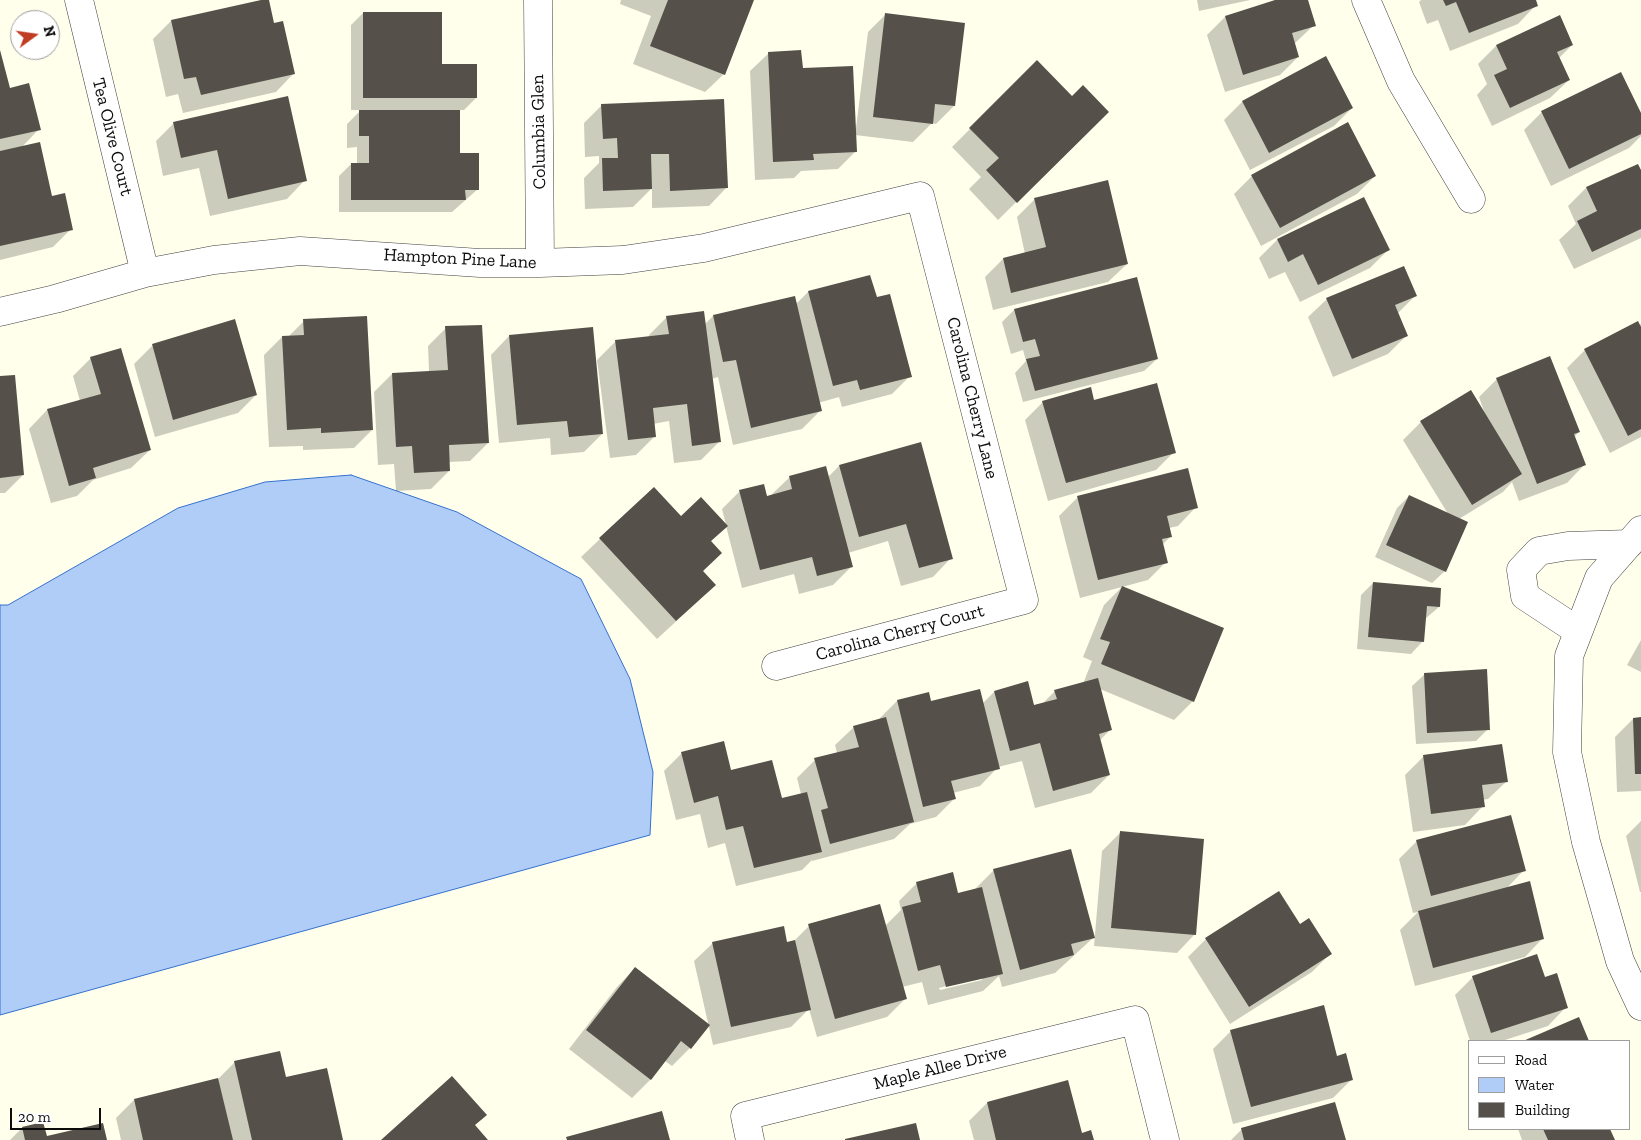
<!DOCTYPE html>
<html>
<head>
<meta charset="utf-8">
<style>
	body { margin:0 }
	#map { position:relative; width:1641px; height:1140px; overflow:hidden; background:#ffffec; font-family:"Zilla Slab",serif }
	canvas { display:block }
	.legend { position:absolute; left:1468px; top:1040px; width:162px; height:90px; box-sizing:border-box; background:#fff; border:1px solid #9e9e9e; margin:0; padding:6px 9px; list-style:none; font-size:15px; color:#0c0c0c }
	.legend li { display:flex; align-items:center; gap:10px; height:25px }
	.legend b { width:25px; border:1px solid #9e9e9e }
	.north { position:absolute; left:10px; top:10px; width:50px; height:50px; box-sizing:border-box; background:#fff; border:1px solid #9e9e9e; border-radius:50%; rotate:76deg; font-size:14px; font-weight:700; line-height:20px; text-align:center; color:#0c0c0c }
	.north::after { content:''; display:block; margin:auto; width:18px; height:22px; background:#bf3d22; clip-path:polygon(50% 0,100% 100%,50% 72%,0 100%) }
	.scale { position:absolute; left:10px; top:1108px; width:91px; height:22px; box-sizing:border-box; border:2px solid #0c0c0c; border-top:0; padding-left:6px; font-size:15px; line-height:18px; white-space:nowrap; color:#0c0c0c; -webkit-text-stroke:4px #fff; paint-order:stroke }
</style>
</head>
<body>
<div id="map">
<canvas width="1641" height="1140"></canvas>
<ul class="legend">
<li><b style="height:6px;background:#fff"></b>Road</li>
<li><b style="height:14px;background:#b0cdf7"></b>Water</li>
<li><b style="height:14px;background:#555049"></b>Building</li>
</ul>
<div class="north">N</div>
<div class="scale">20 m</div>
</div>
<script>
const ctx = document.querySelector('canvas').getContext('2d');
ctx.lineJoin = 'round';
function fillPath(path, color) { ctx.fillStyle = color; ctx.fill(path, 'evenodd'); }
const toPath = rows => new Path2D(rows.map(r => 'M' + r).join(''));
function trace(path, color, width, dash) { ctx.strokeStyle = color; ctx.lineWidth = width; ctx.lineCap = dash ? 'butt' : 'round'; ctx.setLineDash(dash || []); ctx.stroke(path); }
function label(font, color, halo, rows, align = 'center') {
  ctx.font = font + ' "Zilla Slab",serif'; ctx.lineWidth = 5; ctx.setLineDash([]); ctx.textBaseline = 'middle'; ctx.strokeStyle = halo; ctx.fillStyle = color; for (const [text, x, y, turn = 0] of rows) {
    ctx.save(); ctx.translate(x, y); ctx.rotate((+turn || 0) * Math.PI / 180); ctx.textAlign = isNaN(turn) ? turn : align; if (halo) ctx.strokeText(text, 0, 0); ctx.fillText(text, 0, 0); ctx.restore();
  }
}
const water = toPath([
	[351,475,457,512,581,579,630,679,653,772,650,835,0,1015,0,605,8,605,178,508,265,482,351,475]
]);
const shadow = toPath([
	[268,0,273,24,294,73,276,92,183,113,178,94,166,97,153,39,171,21],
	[621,0,752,0,724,74,705,92,633,64,651,16,620,4],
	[1197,0,1250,0,1199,11],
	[1280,0,1306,0,1314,25,1294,44,1298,57,1280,75,1225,92,1207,35,1225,17],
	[1421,0,1534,0,1536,5,1518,24,1450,51,1438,20,1427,24,1419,2],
	[363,13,441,65,476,98,464,110,458,110,459,154,478,189,452,212,339,212,339,176,351,164,357,164,357,147,347,148,347,124,361,110,351,110,351,25],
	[886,14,954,106,936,124,932,123,913,142,855,135,856,151,838,169,801,171,794,178,755,180,750,71,769,53,856,128,868,32],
	[1572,45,1559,58,1569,80,1550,98,1492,126,1477,95,1487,84,1478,64,1496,46],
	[0,53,9,89,39,129,21,148,71,229,53,247,0,260],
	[1326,57,1352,108,1334,126,1250,170,1224,120,1242,102],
	[1037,62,1072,98,1107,112,998,220,969,189,981,177,952,147],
	[602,105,727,187,709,206,652,208,652,188,633,207,585,209,584,178,599,163,599,156,585,157,584,123],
	[1542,112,1641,116,1641,136,1629,148,1551,186,1524,130],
	[174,123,305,180,287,199,210,216,199,168,163,176,156,141],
	[1638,166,1641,173,1641,238,1574,269,1559,240,1576,224,1568,206,1586,188],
	[1252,176,1375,176,1357,194,1261,246,1234,194],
	[1035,199,1127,264,1108,282,993,310,985,277,1003,259,1025,254,1017,217],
	[1363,199,1388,250,1370,268,1300,302,1285,272,1269,279,1259,258,1277,240],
	[808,292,876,299,910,376,892,394,842,407,839,397,818,403,820,411,802,429,733,445,718,377,711,379,719,442,701,460,674,463,669,421,653,424,655,436,636,455,610,458,597,360,616,341,649,337,649,335,667,317,704,325,713,316,796,304],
	[1415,296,1397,314,1406,336,1388,354,1333,377,1308,317,1327,299],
	[1014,310,1157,359,1144,371,1023,402,1015,373,1026,361,1023,350,1011,354,1002,322],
	[304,321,372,430,354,448,303,450,303,446,269,447,264,355,282,337,288,337],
	[1641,324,1641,437,1610,453,1567,368,1585,350],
	[446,328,488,443,470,461,449,462,449,471,431,489,396,491,394,464,378,465,374,392,392,374,429,372,428,346],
	[509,336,602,434,584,452,551,455,550,438,499,443,491,355],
	[152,346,256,395,238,413,155,437,134,364],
	[91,358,150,450,131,468,93,480,77,496,51,503,29,429,47,410,80,401,73,376],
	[0,377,23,475,5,493,0,493],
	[1497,379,1579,432,1574,437,1585,464,1567,483,1519,501,1512,482,1503,492,1459,519,1445,571,1432,583,1375,557,1397,508,1409,496,1448,514,1403,440,1421,422,1485,414,1479,397],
	[1043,402,1174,452,1156,470,1048,501,1025,420],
	[839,466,951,558,933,577,901,586,888,541,848,553,851,567,833,585,799,594,794,574,742,588,726,526,710,542,696,603,657,639,581,557,600,539,681,518,726,525,722,509,740,491,766,498,771,495,790,477,828,477],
	[1077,498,1196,507,1178,526,1169,528,1171,536,1162,545,1166,562,1148,580,1122,587,1193,701,1174,720,1100,689,1111,729,1099,741,1109,775,1091,793,1035,808,1022,761,998,767,980,786,953,793,954,799,936,817,910,824,894,839,812,861,812,860,802,870,736,886,725,843,708,848,700,814,676,820,664,771,682,753,730,772,781,800,801,794,797,778,815,760,837,753,835,745,854,727,879,719,897,701,982,704,994,692,1033,707,1042,704,1055,691,1083,684,1092,661,1083,657,1104,605,1122,587,1080,598,1059,516],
	[1373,583,1440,589,1439,607,1425,619,1423,641,1411,654,1357,649,1361,595],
	[1641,640,1641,672,1627,665],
	[1425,674,1488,729,1476,741,1416,744,1412,686],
	[1633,719,1641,719,1641,791,1617,792,1615,737],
	[1501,746,1507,781,1488,799,1482,800,1483,806,1465,825,1413,832,1405,775,1423,757],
	[1641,821,1641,892,1640,892,1626,836],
	[1120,833,1195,934,1177,953,1094,946,1102,851],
	[1417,841,1524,870,1506,889,1543,938,1525,957,1415,986,1400,930,1418,912,1413,913,1399,859],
	[994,870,1093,938,1055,973,1002,987,999,976,983,991,928,1005,922,982,902,987,905,999,887,1017,817,1037,809,1009,791,1027,713,1045,694,961,713,943,786,944,793,942,809,926,885,926,901,910,899,901,917,883,958,894,975,889],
	[982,977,982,980,940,990,939,988],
	[1299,925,1330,954,1312,972,1230,1024,1188,957,1206,939],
	[635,968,708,1025,690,1048,672,1066,665,1061,650,1080,632,1098,569,1049,617,987],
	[1473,977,1544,979,1566,1007,1548,1026,1502,1041,1470,1041,1455,995],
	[1578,1019,1587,1041,1526,1041],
	[1231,1031,1352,1079,1333,1098,1233,1124,1213,1049],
	[235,1062,285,1079,342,1140,121,1140,116,1118,134,1100,217,1080],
	[1067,1082,1081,1135,1092,1140,974,1140,969,1121,987,1103],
	[22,1128,46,1138,106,1140,10,1140],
	[1242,1129,1345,1140,1231,1140],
	[1518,1129,1609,1129,1614,1140,1522,1140]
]);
const building = toPath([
	[261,0,269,0,274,23,283,21,295,74,201,95,196,77,184,79,171,20],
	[668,0,754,0,725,75,650,46],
	[1275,0,1308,0,1316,26,1292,33,1299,57,1243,75,1225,16],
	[1443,0,1536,0,1538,6,1469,33,1456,2,1446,6],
	[363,12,442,12,442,64,477,64,477,98,363,98],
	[885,13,965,23,955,106,935,104,933,124,873,117],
	[1560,15,1573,45,1557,52,1570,80,1510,108,1494,75,1507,69,1496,45],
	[0,50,10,88,29,83,41,130,0,139],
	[801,50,803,68,853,66,857,152,813,154,814,160,773,162,768,52],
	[1326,56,1353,108,1269,153,1242,101],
	[1037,60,1072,96,1083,85,1109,112,1017,203,986,170,999,158,969,128],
	[1621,72,1641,113,1641,134,1569,169,1541,111],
	[288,96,307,181,228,199,217,150,181,158,173,122],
	[724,99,728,188,670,191,669,154,651,154,652,189,603,191,602,158,618,158,617,138,603,139,601,104],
	[359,110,460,110,460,153,479,153,479,190,465,190,466,200,351,200,351,163,369,163,369,136,359,136],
	[1348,122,1376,176,1280,228,1251,175],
	[40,142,52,196,65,193,73,230,0,246,0,151],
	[1638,164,1641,170,1641,229,1592,252,1577,221,1597,211,1586,187],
	[1108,180,1128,264,1011,293,1003,258,1046,247,1034,198],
	[1364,197,1390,250,1318,285,1303,254,1288,262,1277,239],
	[1404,266,1417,296,1395,305,1408,336,1352,359,1326,298],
	[870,275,877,297,890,294,912,377,860,390,857,380,833,386,808,291],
	[1137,277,1158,359,1035,391,1026,359,1040,356,1035,339,1023,342,1014,309],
	[795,296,822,411,751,428,736,360,723,362,713,315],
	[704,311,721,442,692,446,687,404,653,408,656,437,628,440,615,340,669,334,666,316],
	[367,316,373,430,321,433,321,428,287,430,282,336,304,335,303,319],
	[235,319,257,395,173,420,152,344],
	[1638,321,1641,327,1641,429,1628,436,1584,349],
	[482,325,489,443,449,445,450,471,414,473,412,446,396,447,392,373,448,370,445,326],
	[593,327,603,434,569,437,567,421,517,425,509,335],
	[121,348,151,450,93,468,96,478,69,486,47,409,101,394,90,357],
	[1550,356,1580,432,1574,434,1586,465,1537,484,1496,378],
	[15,375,24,475,0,478,0,376],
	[1157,383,1176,453,1066,483,1042,401,1091,387,1094,400],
	[1471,390,1522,474,1472,505,1420,421],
	[921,442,953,559,919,568,906,524,859,537,839,465],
	[826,466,853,567,817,576,812,557,760,570,739,490,764,484,767,496,792,489,789,476],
	[1188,468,1198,508,1167,516,1172,537,1162,539,1168,563,1098,580,1077,496],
	[654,487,681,516,701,497,728,526,711,541,722,553,703,571,716,585,676,621,599,538],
	[1409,495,1468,522,1446,572,1386,545],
	[1373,582,1441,588,1440,607,1427,606,1424,642,1368,637],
	[1122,586,1224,628,1194,702,1101,664,1110,642,1100,639],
	[1487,669,1490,730,1427,733,1424,673],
	[1098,678,1112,730,1099,734,1110,775,1053,791,1040,743,1010,751,994,691,1028,681,1034,705,1057,699,1054,690],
	[980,689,1000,769,951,781,956,799,923,807,897,700,929,692,931,701],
	[886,717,914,822,830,844,821,810,828,808,814,758,859,747,853,726],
	[1641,717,1641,774,1635,774,1633,718],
	[724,741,731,770,772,760,782,798,807,792,822,852,754,868,743,826,726,830,718,796,694,803,681,752],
	[1502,744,1508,782,1482,785,1485,807,1431,814,1423,755],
	[1511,815,1526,871,1431,896,1416,840],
	[1120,831,1204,839,1196,935,1111,928],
	[1071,849,1095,938,1071,944,1074,955,1020,970,993,869],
	[953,872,958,893,982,887,1003,974,946,987,940,965,918,971,902,907,921,902,916,882],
	[1530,881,1544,939,1433,968,1418,911],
	[1279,891,1300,924,1309,918,1332,954,1249,1007,1205,938],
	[880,904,907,999,835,1019,808,924],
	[784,926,787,942,795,940,811,1010,731,1027,712,942],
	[1537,954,1545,977,1557,973,1568,1008,1491,1033,1472,976],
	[635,967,710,1025,691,1049,681,1041,651,1080,586,1030],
	[1324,1005,1337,1056,1346,1053,1353,1080,1251,1107,1230,1030],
	[1579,1017,1589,1041,1523,1041],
	[280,1051,286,1077,327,1068,343,1140,252,1140,234,1061],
	[452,1076,487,1115,475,1125,488,1140,381,1140],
	[218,1078,233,1140,143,1140,134,1099],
	[1068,1080,1082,1133,1091,1130,1094,1140,996,1140,987,1102],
	[1335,1102,1346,1140,1244,1140,1241,1128],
	[662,1111,670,1140,567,1140,566,1137],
	[43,1122,47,1136,103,1123,107,1140,25,1140,22,1127],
	[916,1123,920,1140,845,1140,845,1139],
	[1543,1129,1610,1129,1615,1140,1548,1140]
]);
const minor = toPath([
	[79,0,145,273],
	[538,0,540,263],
	[1366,0,1401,81,1471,199],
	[0,312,55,299,145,273,214,260,300,251,480,263,540,263,623,260,704,248,920,196,1024,600,776,666],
	[1641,530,1599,578,1569,656,1567,752,1586,842,1620,961,1641,1006],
	[1578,631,1525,596,1521,570,1539,551,1568,546,1629,544],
	[750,1140,745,1116,1135,1020,1165,1140]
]);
const streetNames = [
	["Columbia Glen",539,132,-91],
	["Tea Olive Court",112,137,76],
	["Hampton Pine Lane",460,259,3],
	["Carolina Cherry Lane",972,398,76],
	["Carolina Cherry Court",900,633,-15],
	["Maple Allee Drive",940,1068,-14]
];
fillPath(water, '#b0cdf7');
trace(water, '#3571cf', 1);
fillPath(shadow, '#0003');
fillPath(building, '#555049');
trace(minor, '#3f3f3f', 29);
trace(minor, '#fff', 28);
label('18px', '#0c0c0c', '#fff', streetNames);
</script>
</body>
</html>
